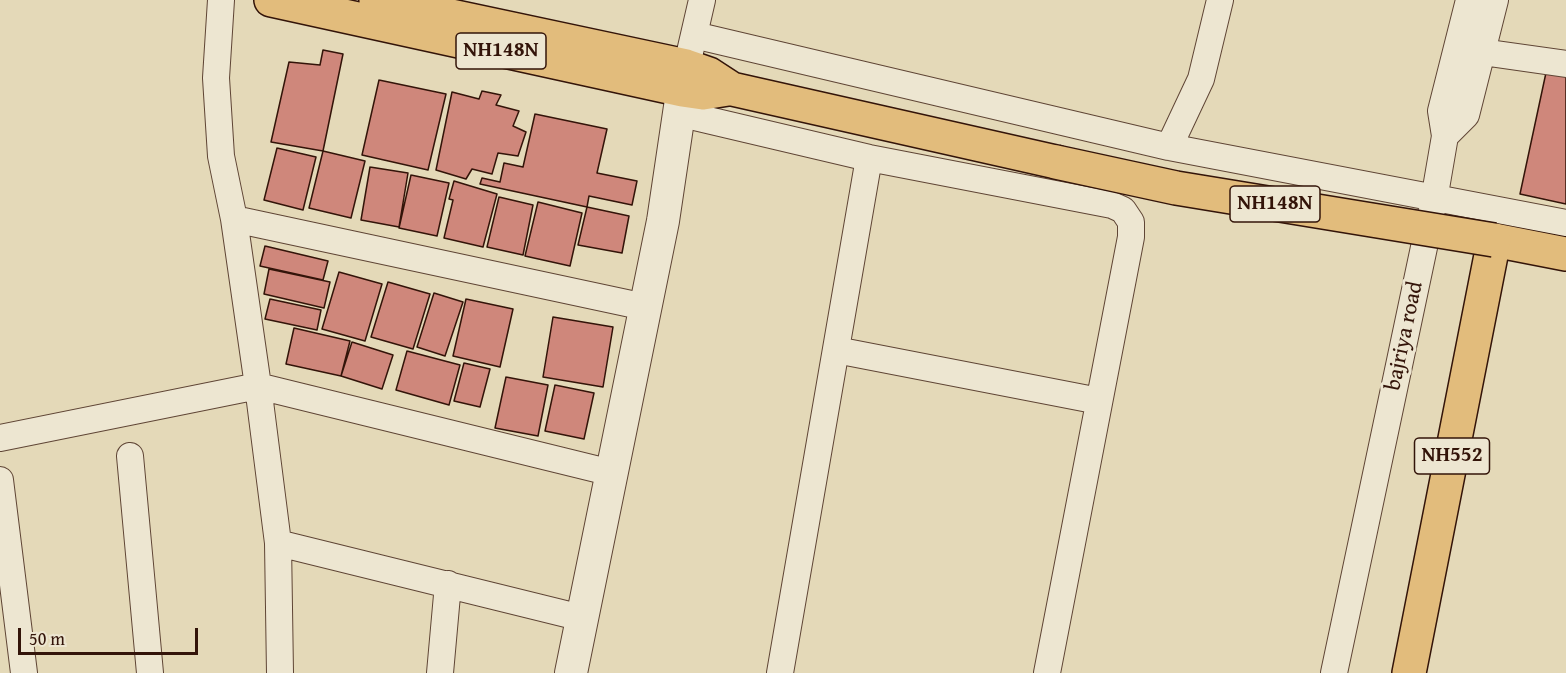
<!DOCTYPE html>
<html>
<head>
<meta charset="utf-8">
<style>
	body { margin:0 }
	#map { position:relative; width:1566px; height:673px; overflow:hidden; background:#e4d9b8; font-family:"Gentium Book Plus",serif }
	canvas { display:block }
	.scale { position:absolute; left:18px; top:628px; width:180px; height:27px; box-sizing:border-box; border:3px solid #331409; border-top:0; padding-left:8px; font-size:18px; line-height:21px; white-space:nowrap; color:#331409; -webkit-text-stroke:4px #ede6d1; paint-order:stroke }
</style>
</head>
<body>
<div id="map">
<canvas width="1566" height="673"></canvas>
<div class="scale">50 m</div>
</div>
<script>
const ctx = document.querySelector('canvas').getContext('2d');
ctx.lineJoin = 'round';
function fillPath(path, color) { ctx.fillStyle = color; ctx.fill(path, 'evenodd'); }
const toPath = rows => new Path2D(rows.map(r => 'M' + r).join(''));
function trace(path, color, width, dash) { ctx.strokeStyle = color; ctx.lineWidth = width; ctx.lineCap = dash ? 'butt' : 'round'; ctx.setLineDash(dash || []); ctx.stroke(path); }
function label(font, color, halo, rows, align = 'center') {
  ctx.font = font + ' "Gentium Book Plus",serif'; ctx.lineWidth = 6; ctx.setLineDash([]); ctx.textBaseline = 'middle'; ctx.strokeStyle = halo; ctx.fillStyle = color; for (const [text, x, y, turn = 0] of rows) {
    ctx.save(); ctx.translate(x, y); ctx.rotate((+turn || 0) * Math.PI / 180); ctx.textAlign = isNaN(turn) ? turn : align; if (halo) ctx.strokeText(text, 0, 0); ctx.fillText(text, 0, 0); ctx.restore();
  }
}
const building = toPath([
	[323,50,343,54,323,151,271,142,289,62,320,65,323,50],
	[1547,68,1566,72,1566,204,1520,194,1547,68],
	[379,80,446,94,428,170,362,155,379,80],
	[482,91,501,95,496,105,519,111,513,126,526,132,518,156,498,153,492,174,472,169,466,179,436,170,452,92,479,99,482,91],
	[535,114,607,129,597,173,637,181,632,205,589,196,587,207,480,184,482,178,500,182,504,163,523,167,535,114],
	[277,148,316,157,303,210,264,200,277,148],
	[323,151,365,161,351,218,309,208,323,151],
	[370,167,408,173,399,227,361,220,370,167],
	[411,175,449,183,437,236,399,228,411,175],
	[454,181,497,194,483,247,444,238,453,200,449,199,454,181],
	[499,197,533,205,523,255,487,247,499,197],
	[538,202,582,213,570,266,525,256,538,202],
	[587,207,629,216,622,253,578,245,587,207],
	[265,246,328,261,323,280,260,266,265,246],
	[269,269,330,282,324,308,264,294,269,269],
	[339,272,382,284,365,341,322,329,339,272],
	[388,282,430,294,413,349,371,337,388,282],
	[434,293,463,302,445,356,417,347,434,293],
	[270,299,321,310,317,330,265,319,270,299],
	[466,299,513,309,500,367,453,356,466,299],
	[553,317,613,327,603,387,543,377,553,317],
	[294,328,350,341,341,376,286,364,294,328],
	[352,342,393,355,382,389,341,376,352,342],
	[407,351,460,365,449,405,396,390,407,351],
	[464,363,490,369,480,407,454,401,464,363],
	[506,377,548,385,538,436,495,428,506,377],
	[555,385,594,393,584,439,545,431,555,385]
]);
const minor = toPath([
	[221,0,216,78,221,156,234,219,258,386,612,473],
	[694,35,1169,147,1566,223],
	[690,52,702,0],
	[1482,52,1566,64],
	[678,113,869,158,1112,205,1123,210,1131,222,1131,237,1047,673],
	[1445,136,1466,115,1495,0],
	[1169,147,1201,79,1220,0],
	[234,219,645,307],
	[836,350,1099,401],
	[0,438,258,386,278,543,280,673],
	[130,456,150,673],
	[0,480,24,673],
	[278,543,582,618],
	[440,673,448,584],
	[780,673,869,158],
	[1334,673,1434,200,1445,136,1441,111,1469,0]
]);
const tertiary = toPath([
	[571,673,663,221,686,66]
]);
const trunk = toPath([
	[271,0,682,90,703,93,728,89],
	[376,0,686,66,709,74,732,89,1056,162],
	[1409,673,1494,240,1566,254]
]);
const trunkBridge = toPath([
	[1056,162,1176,188,1494,240]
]);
const shields = [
	[501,51,90],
	[1275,204,90],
	[1452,456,75]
];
const shieldNames = [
	["NH148N",501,51],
	["NH148N",1275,204],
	["NH552",1452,456]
];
const streetNames = [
	["bajriya road",1405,336,-78]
];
fillPath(building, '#cf877b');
trace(building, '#331409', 1.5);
trace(minor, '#5f4535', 28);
trace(tertiary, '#5f4535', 34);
trace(trunk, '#331409', 36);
trace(minor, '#ede6d1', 26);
trace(tertiary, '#ede6d1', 32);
trace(trunk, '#e2bc7c', 33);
trace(trunkBridge, '#331409', 36, []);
trace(trunkBridge, '#e2bc7c', 33);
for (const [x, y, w] of shields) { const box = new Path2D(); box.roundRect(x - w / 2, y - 18, w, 36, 4.5); ctx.fillStyle = '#ede6d1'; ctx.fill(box); trace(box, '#331409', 1.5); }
label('bold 21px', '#331409', null, shieldNames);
label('22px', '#331409', '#ede6d1', streetNames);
</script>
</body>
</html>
